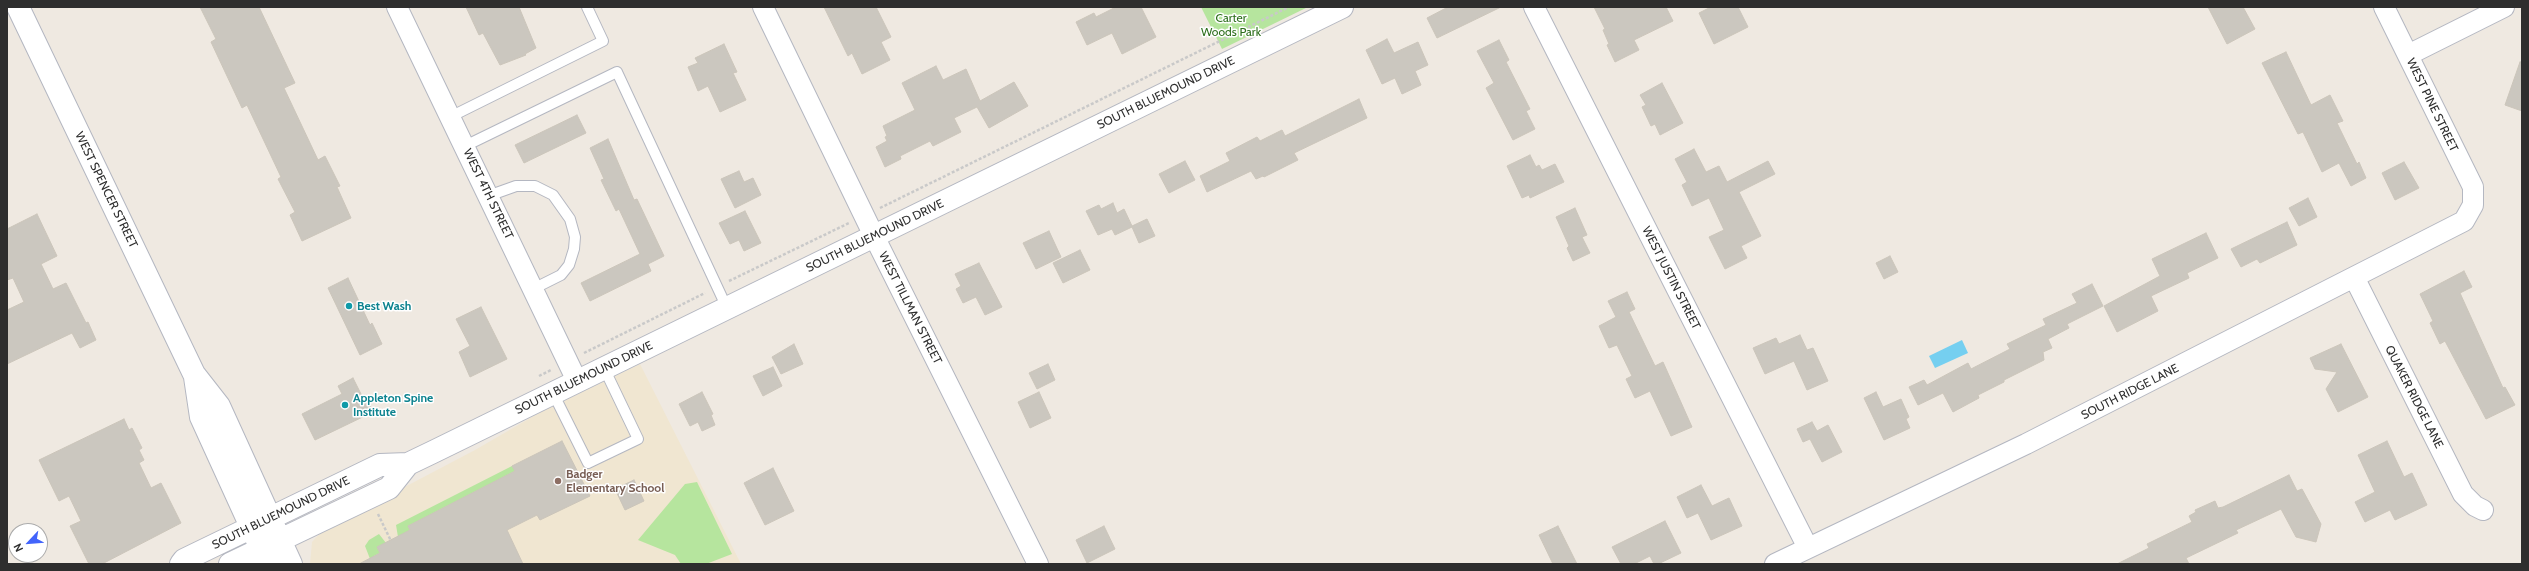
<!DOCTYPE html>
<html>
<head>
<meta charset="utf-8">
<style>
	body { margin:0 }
	#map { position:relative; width:2529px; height:571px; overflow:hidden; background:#efe9e1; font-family:Cabin,sans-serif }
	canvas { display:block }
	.frame { position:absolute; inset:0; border:8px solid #2e2e2e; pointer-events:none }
	.north { position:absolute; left:8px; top:523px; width:40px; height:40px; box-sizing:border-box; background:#fff; border:1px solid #ababab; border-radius:50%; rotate:244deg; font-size:11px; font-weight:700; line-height:16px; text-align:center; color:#2e2e2e }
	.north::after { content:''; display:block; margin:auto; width:14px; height:18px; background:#4264fb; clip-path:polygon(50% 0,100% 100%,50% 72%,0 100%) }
</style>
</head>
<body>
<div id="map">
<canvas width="2529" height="571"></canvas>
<div class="frame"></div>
<div class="north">N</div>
</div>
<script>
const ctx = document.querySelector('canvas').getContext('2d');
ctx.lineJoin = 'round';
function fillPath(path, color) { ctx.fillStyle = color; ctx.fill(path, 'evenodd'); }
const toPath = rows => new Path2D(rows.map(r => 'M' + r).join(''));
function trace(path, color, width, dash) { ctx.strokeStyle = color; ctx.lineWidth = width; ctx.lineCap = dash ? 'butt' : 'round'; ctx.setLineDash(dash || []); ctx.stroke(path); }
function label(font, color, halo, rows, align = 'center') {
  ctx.font = font + ' Cabin,sans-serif'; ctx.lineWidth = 3; ctx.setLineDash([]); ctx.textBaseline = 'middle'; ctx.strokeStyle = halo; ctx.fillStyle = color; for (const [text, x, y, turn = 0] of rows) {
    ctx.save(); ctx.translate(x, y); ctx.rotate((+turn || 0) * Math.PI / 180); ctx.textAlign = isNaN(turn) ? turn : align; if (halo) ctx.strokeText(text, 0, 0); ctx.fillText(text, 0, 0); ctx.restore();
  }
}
const education = toPath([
	[640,364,741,564,310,564,312,542,323,530,475,450,539,413]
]);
const green = toPath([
	[1201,7,1308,7,1222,49],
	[512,466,515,471,408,526,410,530,398,537,396,525],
	[697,482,732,554,706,564,681,564,675,555,638,540,685,484],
	[379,534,386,543,377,547,380,553,374,556,372,564,365,546,369,540]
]);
const water = toPath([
	[1962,340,1968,353,1935,368,1929,356]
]);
const building = toPath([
	[200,7,259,7,295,83,284,88,318,160,325,156,340,186,337,187,351,218,302,241,290,215,295,212,278,179,281,177,247,105,242,108,211,42,216,39,200,7],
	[466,7,519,7,536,48,525,54,526,55,500,65,483,33,479,35,466,7],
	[824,7,876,7,891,37,881,42,890,60,862,74,852,53,848,56,824,7],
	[1116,7,1141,7,1156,37,1122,54,1112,33,1087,45,1076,22,1094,13,1096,17,1116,7],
	[1448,7,1501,7,1437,38,1427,18,1448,7],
	[1594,7,1666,7,1673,21,1634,40,1639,50,1615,62,1607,45,1609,44,1603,30,1605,29,1594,7],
	[1711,7,1738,7,1748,27,1714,44,1699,13,1711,7],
	[2208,7,2243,7,2255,29,2227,44,2208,7],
	[1387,39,1394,53,1418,42,1428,65,1415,71,1421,85,1402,94,1395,78,1382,84,1366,50,1387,39],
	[1499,40,1509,60,1506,62,1530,109,1526,111,1535,129,1513,140,1486,88,1494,83,1477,51,1499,40],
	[724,44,737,72,733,73,746,100,720,112,708,86,698,91,688,67,698,63,695,58,724,44],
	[2286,52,2311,105,2330,95,2343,121,2337,123,2357,164,2359,162,2366,178,2351,186,2339,163,2322,172,2303,132,2298,134,2262,63,2286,52],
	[2520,62,2522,62,2522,111,2505,105,2520,62],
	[936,66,943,80,966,69,980,101,1014,82,1028,106,989,128,977,107,954,118,961,132,933,146,930,141,900,156,901,159,885,167,876,147,887,141,885,137,887,136,883,126,915,110,902,83,936,66],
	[1662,83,1683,123,1660,135,1655,124,1651,126,1642,107,1646,105,1640,95,1662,83],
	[1359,99,1367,118,1294,153,1298,160,1264,177,1263,176,1256,179,1251,171,1207,192,1200,176,1230,161,1226,153,1257,137,1260,141,1282,130,1285,136,1359,99],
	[577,115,586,133,524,163,515,145,577,115],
	[608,139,634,200,637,199,664,256,648,264,651,271,590,301,581,283,640,254,619,209,616,211,601,180,604,179,590,148,608,139],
	[1694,149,1706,172,1719,166,1727,182,1768,161,1775,174,1739,192,1761,236,1741,246,1747,258,1725,269,1709,237,1724,230,1709,198,1692,206,1682,185,1687,182,1675,159,1694,149],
	[1530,155,1536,167,1539,165,1542,170,1555,164,1564,182,1530,198,1529,195,1522,198,1507,166,1530,155],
	[1185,161,1195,180,1169,193,1159,174,1185,161],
	[2404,162,2419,188,2395,200,2382,173,2404,162],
	[739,171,744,182,753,178,761,195,735,208,721,179,739,171],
	[2308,198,2317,217,2299,226,2289,208,2308,198],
	[1113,203,1117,213,1124,209,1132,226,1147,219,1155,236,1139,243,1132,227,1115,235,1112,229,1098,235,1086,211,1099,205,1101,209,1113,203],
	[1575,208,1587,235,1582,237,1590,253,1573,261,1567,248,1569,246,1556,217,1575,208],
	[745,211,761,243,744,251,739,240,730,244,719,223,745,211],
	[37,214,57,256,41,264,53,289,66,283,86,323,88,322,96,340,80,348,72,333,7,364,7,310,24,302,13,278,7,280,7,229,37,214],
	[2287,222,2297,245,2260,263,2257,259,2241,267,2231,249,2287,222],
	[1049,231,1061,257,1036,269,1023,243,1049,231],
	[2206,233,2218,258,2187,273,2189,278,2151,296,2158,311,2117,332,2104,306,2160,276,2152,259,2206,233],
	[1080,250,1090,270,1063,283,1053,263,1080,250],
	[1890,256,1898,272,1884,279,1876,263,1890,256],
	[979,263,1002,307,985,315,976,297,963,303,956,289,961,286,955,274,979,263],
	[2464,271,2472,287,2460,293,2503,388,2505,387,2515,405,2486,419,2445,341,2440,344,2430,323,2433,321,2420,294,2464,271],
	[348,278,370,325,372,323,382,344,360,355,328,288,348,278],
	[2092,284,2103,306,2067,324,2069,328,2048,339,2052,348,2043,352,2044,360,2004,380,2004,382,1978,395,1979,398,1953,412,1943,393,1918,405,1909,387,1924,380,1927,385,1968,363,1971,369,2010,349,2007,344,2046,325,2043,319,2077,303,2072,294,2092,284],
	[1627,292,1635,309,1629,312,1655,366,1663,362,1692,427,1671,436,1650,391,1635,398,1626,379,1632,376,1617,345,1609,348,1599,326,1616,317,1608,301,1627,292],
	[481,307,507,359,470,377,459,352,470,346,456,319,481,307],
	[1800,335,1807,350,1813,348,1828,381,1807,390,1794,361,1765,374,1753,348,1776,338,1779,344,1800,335],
	[794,344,803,364,781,374,772,357,794,344],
	[2341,344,2368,397,2338,412,2326,389,2337,372,2315,369,2310,358,2341,344],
	[1048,364,1055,380,1037,389,1029,373,1048,364],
	[773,367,782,386,763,396,753,376,773,367],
	[353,378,362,396,365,395,373,412,315,440,302,414,342,394,338,386,353,378],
	[702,392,713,414,711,415,715,425,702,431,698,422,690,426,679,404,702,392],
	[1039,392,1051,418,1030,428,1018,402,1039,392],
	[1876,392,1883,407,1901,399,1909,417,1906,419,1910,428,1884,440,1864,398,1876,392],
	[124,419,129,430,132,428,142,448,139,450,144,460,139,463,151,488,161,483,181,523,102,564,89,564,70,526,81,521,69,496,59,501,39,460,124,419],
	[1812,422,1817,431,1828,425,1842,452,1822,462,1810,439,1803,442,1797,429,1812,422],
	[562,441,590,496,540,520,537,515,507,530,523,564,359,564,380,553,377,547,410,530,408,526,515,471,512,466,562,441],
	[2387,441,2404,477,2412,473,2427,505,2395,520,2390,510,2365,522,2355,502,2375,492,2358,455,2387,441],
	[773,468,794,511,765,525,744,483,773,468],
	[2289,475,2297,491,2302,489,2321,524,2316,542,2296,537,2281,509,2236,530,2238,533,2186,558,2189,564,2117,564,2149,548,2147,544,2192,522,2189,516,2196,512,2195,510,2215,501,2218,508,2223,507,2289,475],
	[634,480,644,501,625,510,615,489,634,480],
	[1701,485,1712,506,1729,498,1742,526,1711,540,1698,513,1687,518,1677,497,1701,485],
	[1665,521,1681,553,1658,564,1654,564,1650,556,1634,564,1621,564,1612,547,1665,521],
	[1104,526,1115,549,1087,563,1076,540,1104,526],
	[1558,526,1577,564,1553,564,1539,535,1558,526]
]);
const path = toPath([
	[880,208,1289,7],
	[729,281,849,223],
	[584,353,705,293],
	[539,376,551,370],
	[378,514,391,541]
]);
const lane = toPath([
	[450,117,603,41,587,7],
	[465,146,617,72,727,308],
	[488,196,516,186,535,186,553,195,570,219,575,237,574,249,569,265,561,275,533,289],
	[553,393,588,463,638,439,604,368]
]);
const street = toPath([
	[397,7,577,381],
	[763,7,874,236,1038,564],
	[1534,7,1808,548],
	[2408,55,2504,7],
	[2354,277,2463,494,2475,506,2483,510],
	[1775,564,2026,444,2464,221,2473,205,2473,187,2384,7]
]);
const secondary = toPath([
	[18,7,194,374,219,406,291,564],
	[195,377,201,417,268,564],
	[181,564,184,560,380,465,408,464,435,451,1342,7],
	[230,564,389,488,408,464]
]);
const markers = [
	[349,306,4,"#0f9aa8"],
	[345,405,4,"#0f9aa8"],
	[558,481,4,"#8d6e63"]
];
const parkNames = [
	["Carter",1231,18],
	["Woods Park",1231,32]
];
const streetNames = [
	["SOUTH BLUEMOUND DRIVE",1166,93,-26],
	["WEST PINE STREET",2432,105,64],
	["WEST SPENCER STREET",106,190,64],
	["WEST 4TH STREET",488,194,64],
	["SOUTH BLUEMOUND DRIVE",875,236,-26],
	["WEST JUSTIN STREET",1671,278,63],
	["WEST TILLMAN STREET",910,308,63],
	["SOUTH BLUEMOUND DRIVE",584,378,-26],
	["SOUTH RIDGE LANE",2130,392,-27],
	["QUAKER RIDGE LANE",2414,397,63],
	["SOUTH BLUEMOUND DRIVE",281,513,-26]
];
const cultureNames = [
	["Best Wash",357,306],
	["Appleton Spine",353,398],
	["Institute",353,412]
];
const educationNames = [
	["Badger",566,474],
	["Elementary School",566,488]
];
fillPath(education, '#f0e6d1');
fillPath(green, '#b6e59e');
fillPath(water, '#75cff0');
fillPath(building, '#cbc7bf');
trace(building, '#cbc5ba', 1);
trace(lane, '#b4b7c1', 12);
trace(street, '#b4b7c1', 22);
trace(secondary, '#b4b7c1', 24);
trace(path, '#c9c9c9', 2.5, [3, 2]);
trace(lane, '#fff', 10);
trace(street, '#fff', 20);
trace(secondary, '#fff', 22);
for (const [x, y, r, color] of markers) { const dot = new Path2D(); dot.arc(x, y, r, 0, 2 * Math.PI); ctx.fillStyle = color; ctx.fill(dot); trace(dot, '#fff', 1.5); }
label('12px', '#2c6e1b', '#fff', parkNames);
label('12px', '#2e2e2e', '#fff', streetNames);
label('bold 12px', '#0d838f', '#fff', cultureNames, 'left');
label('bold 12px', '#785e54', '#fff', educationNames, 'left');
</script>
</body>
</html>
